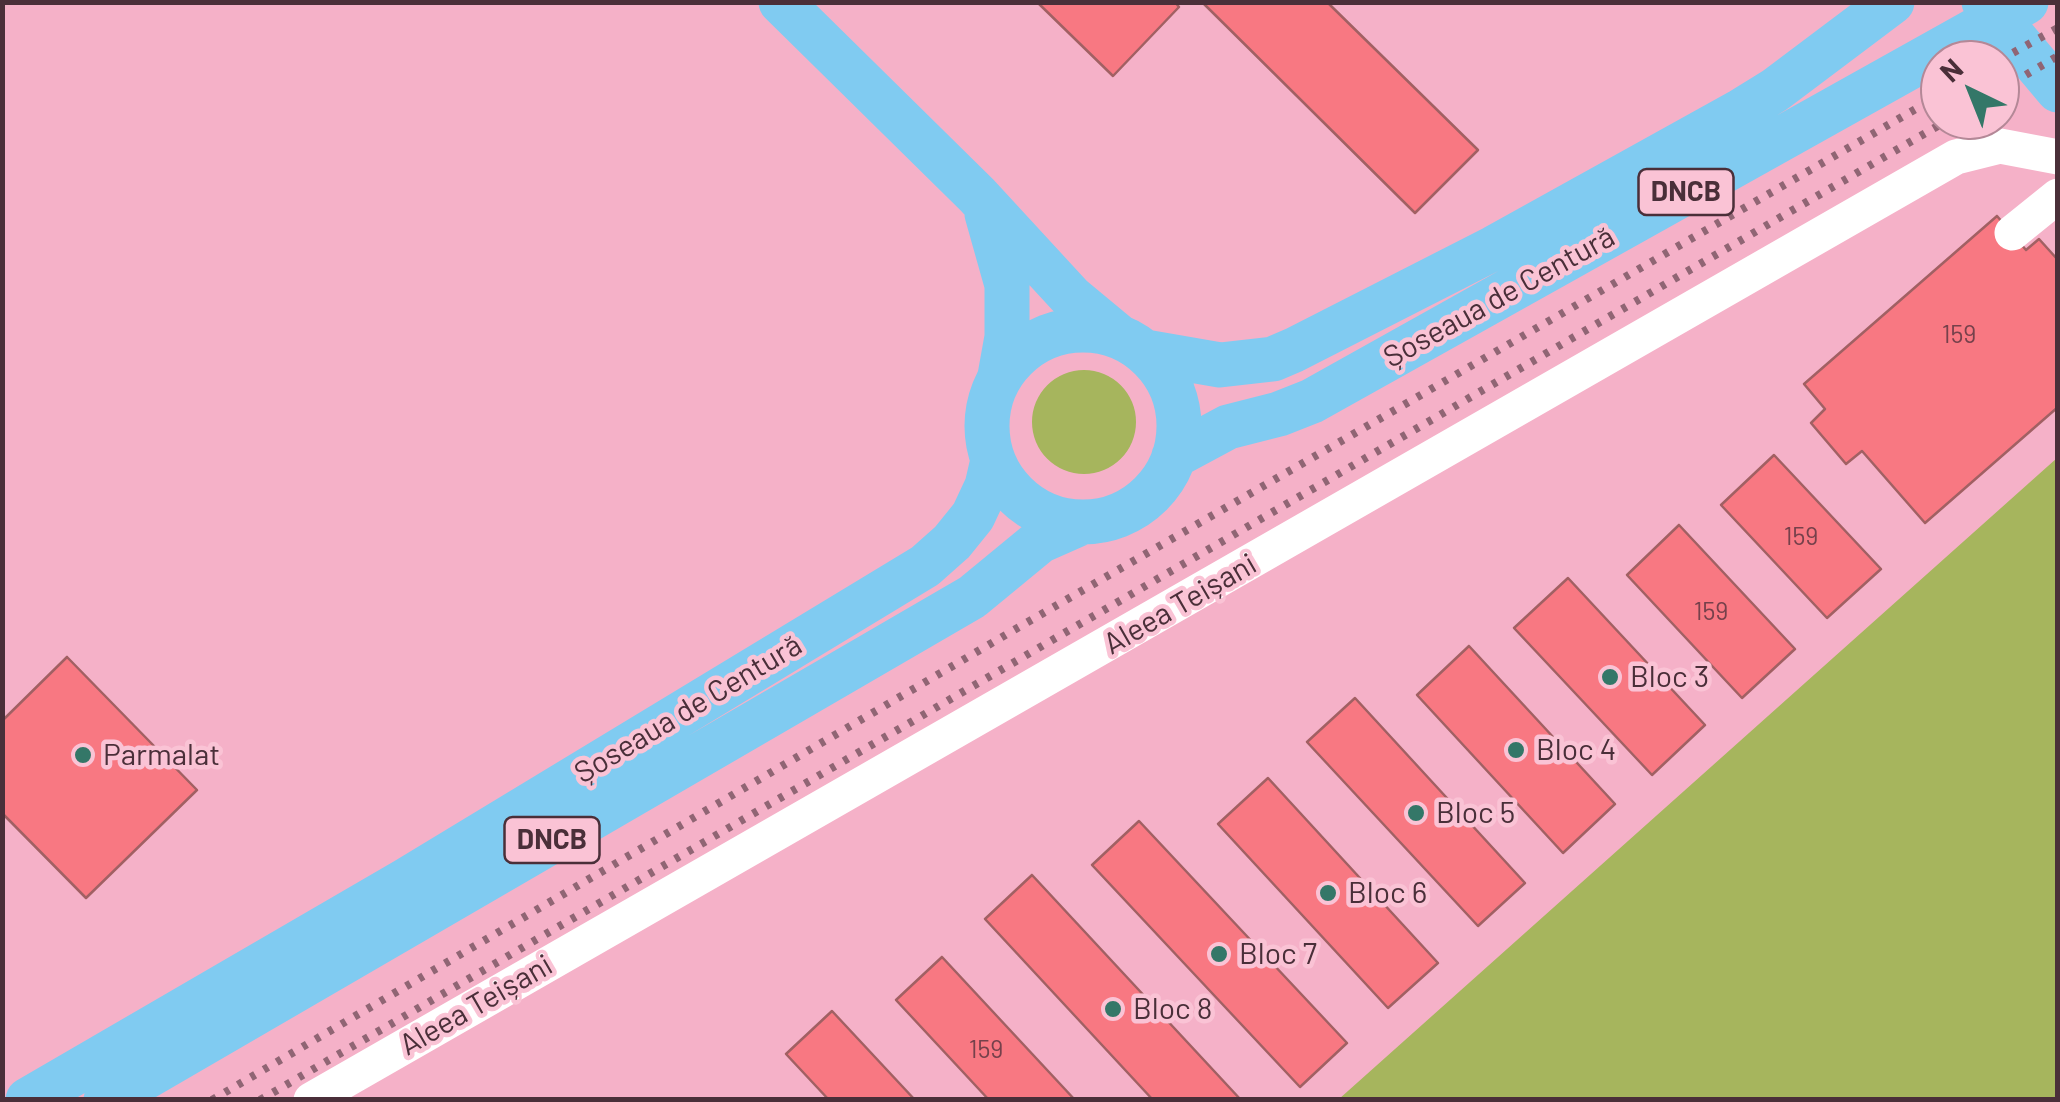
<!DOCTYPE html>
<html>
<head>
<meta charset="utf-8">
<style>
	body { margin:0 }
	#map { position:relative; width:2060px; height:1102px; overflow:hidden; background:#f5b1c8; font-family:Barlow,sans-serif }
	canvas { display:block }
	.frame { position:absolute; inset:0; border:5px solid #4a2f39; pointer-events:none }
	.north { position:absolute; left:1920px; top:40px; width:100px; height:100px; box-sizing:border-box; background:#fac3d5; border:2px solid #b48897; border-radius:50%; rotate:317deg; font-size:28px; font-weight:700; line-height:40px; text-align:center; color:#4a2f39 }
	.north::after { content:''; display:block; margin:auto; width:35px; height:45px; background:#347768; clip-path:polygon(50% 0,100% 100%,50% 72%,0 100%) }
</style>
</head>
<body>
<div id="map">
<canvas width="2060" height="1102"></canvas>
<div class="frame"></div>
<div class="north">N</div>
</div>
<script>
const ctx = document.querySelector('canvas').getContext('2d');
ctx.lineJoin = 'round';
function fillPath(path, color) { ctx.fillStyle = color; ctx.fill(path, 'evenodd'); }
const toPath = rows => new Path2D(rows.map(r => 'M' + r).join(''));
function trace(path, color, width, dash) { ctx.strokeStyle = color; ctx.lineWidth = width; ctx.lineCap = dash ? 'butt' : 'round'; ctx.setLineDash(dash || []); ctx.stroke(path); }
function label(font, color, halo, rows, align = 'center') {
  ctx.font = font + ' Barlow,sans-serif'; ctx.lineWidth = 9; ctx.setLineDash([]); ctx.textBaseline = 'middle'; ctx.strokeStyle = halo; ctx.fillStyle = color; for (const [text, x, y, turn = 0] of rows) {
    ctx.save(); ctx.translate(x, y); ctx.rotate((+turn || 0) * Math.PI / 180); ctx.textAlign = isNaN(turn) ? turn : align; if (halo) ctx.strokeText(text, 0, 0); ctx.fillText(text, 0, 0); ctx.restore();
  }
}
const green = toPath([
	'1032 422a52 52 0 1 1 104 0a52 52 0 1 1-104 0Z',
	[2057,458,2057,1099,1339,1099]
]);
const building = toPath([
	[1037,2,1175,2,1179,7,1113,76,1037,2],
	[1202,2,1327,2,1478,150,1415,213,1202,2],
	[1997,216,2026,250,2039,239,2058,260,2058,407,1925,523,1862,451,1846,464,1811,423,1825,409,1804,384,1997,216],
	[1774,455,1881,569,1827,618,1721,505,1774,455],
	[1679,525,1795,649,1742,698,1627,575,1679,525],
	[1568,578,1705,725,1652,775,1514,628,1568,578],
	[1469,646,1615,804,1563,853,1417,695,1469,646],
	[67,657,197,790,86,898,2,813,2,721,67,657],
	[1355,698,1525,883,1478,926,1307,742,1355,698],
	[1268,778,1438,963,1388,1008,1218,824,1268,778],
	[1139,821,1347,1043,1300,1087,1092,865,1139,821],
	[1032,875,1241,1100,1153,1100,985,919,1032,875],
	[942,957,1075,1100,989,1100,896,1000,942,957],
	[832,1011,915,1100,829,1100,786,1054,832,1011]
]);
const minor = toPath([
	[2012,233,2058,196],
	[311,1100,1956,157,2000,146,2058,157]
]);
const major = toPath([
	[781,2,977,195,1071,297,1118,336],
	[1984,2,2058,90],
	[987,214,1007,285,1007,337,1000,376],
	'987 426a96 96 0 1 1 192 0a96 96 0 1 1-192 0Z',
	[1145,352,1220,365,1273,359,1294,350,1494,248,1741,111,1775,90,1892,2],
	[1174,456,1228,427,1279,414,1312,401,2026,2],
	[28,1100,405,881,925,566,952,542,973,516,987,486,993,460],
	[106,1100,972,597,1040,541,1083,522]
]);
const rail = toPath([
	[2000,60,2058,28],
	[2000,90,2058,56],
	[212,1100,1014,630,1940,95],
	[260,1100,1948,120]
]);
const markers = [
	[1610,677,10,"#347768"],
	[1516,750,10,"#347768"],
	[83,755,10,"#347768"],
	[1416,813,10,"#347768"],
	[1328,893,10,"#347768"],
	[1219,954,10,"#347768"],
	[1113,1009,10,"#347768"]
];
const numberNames = [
	["159",1959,335],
	["159",1801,537],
	["159",1711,612],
	["159",986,1050]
];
const shields = [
	[1686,192,95],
	[552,840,95]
];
const shieldNames = [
	["DNCB",1686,192],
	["DNCB",552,840]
];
const streetNames = [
	["Șoseaua de Centură",1499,297,-29],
	["Aleea Teișani",1180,604,-30],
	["Șoseaua de Centură",688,709,-31],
	["Aleea Teișani",476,1005,-30]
];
const poiNames = [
	["Bloc 3",1630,677],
	["Bloc 4",1536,750],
	["Parmalat",103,755],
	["Bloc 5",1436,813],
	["Bloc 6",1348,893],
	["Bloc 7",1239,954],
	["Bloc 8",1133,1009]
];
fillPath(green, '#a6b55d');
fillPath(building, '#f87882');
trace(building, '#a16063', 2.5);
trace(minor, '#fff', 35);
trace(major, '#80cbf1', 45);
trace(rail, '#906574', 8, [5, 10]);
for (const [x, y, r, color] of markers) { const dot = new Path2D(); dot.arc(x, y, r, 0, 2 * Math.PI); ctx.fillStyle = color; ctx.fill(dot); trace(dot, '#fac3d5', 4); }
label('25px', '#76414b', null, numberNames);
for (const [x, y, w] of shields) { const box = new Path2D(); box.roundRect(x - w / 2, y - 23, w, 46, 8); ctx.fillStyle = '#fac3d5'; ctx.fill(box); trace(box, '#4a2f39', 2.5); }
label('bold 28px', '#4a2f39', null, shieldNames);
label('30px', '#4a2f39', '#fac3d5', streetNames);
label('30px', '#4a2f39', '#fac3d5', poiNames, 'left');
</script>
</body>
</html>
